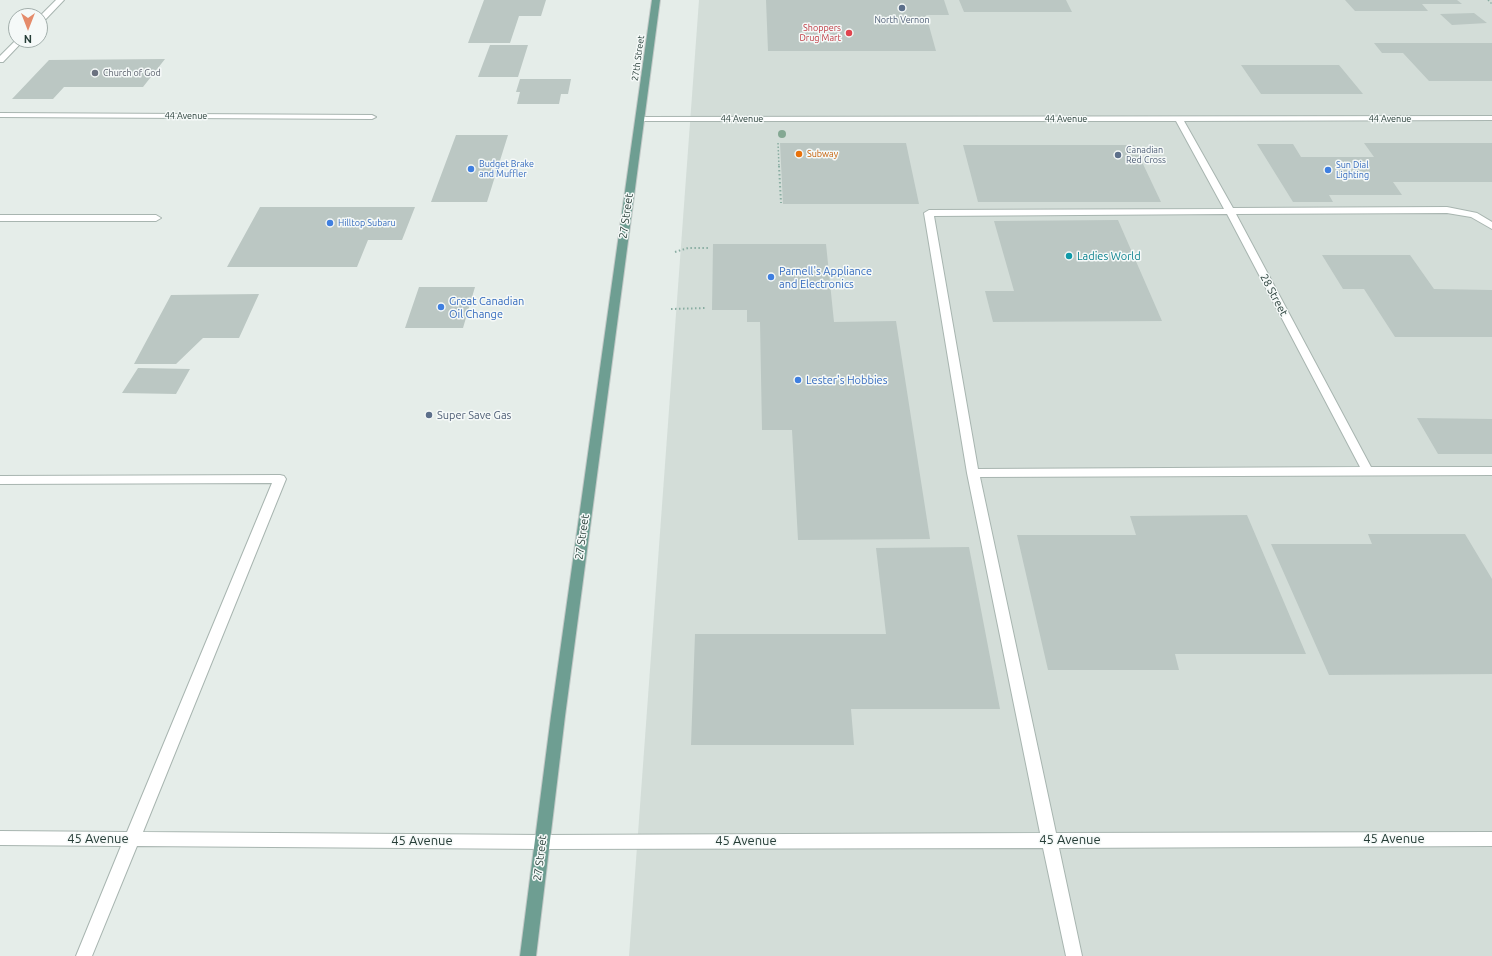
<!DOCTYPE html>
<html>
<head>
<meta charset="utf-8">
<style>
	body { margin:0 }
	#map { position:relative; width:1492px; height:956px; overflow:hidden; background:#e5ede9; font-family:Ubuntu,sans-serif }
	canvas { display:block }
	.north { position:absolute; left:8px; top:8px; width:40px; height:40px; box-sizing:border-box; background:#f5f9f8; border:1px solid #a2aeab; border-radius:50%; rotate:180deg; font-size:11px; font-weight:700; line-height:16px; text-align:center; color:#263d37 }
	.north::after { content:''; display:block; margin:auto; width:14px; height:18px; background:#e58b6b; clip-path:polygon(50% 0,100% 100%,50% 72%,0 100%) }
</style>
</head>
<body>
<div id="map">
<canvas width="1492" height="956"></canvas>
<div class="north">N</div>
</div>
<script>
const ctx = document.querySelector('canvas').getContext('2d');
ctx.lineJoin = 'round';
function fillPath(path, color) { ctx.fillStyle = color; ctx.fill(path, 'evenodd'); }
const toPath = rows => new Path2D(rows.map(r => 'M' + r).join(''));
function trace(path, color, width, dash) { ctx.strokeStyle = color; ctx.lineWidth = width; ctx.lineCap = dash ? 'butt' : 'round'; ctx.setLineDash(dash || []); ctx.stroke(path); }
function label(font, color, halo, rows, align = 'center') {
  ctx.font = font + ' Ubuntu,sans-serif'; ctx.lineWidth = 3; ctx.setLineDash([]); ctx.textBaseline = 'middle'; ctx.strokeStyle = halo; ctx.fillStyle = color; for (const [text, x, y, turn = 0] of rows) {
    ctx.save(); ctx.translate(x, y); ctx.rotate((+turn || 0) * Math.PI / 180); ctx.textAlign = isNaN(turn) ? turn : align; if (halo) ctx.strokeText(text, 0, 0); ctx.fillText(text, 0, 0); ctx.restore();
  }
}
const built = toPath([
	[699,0,1492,0,1492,956,629,956]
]);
const building = toPath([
	[484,0,546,0,541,16,519,16,510,43,468,43],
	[766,0,944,0,949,15,926,15,936,51,768,51],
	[959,0,1066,0,1072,12,964,12],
	[1345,0,1457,0,1462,4,1422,4,1428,11,1355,11],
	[1474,13,1487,23,1452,25,1440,14],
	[1374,43,1492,43,1492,81,1429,81,1403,53,1382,53],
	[490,45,528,45,518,77,478,77],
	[165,59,143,87,64,87,53,99,12,99,49,60],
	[1241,65,1339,65,1363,94,1261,94],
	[520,79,571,79,568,94,561,94,559,104,517,104,520,92,516,92],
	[456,135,508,135,487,202,431,202],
	[780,143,906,143,919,204,783,204],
	[1364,143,1492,143,1492,182,1393,182,1402,195,1329,195,1333,202,1293,202,1257,144,1293,144,1301,157,1374,157],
	[963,145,1134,145,1161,202,978,202],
	[260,207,415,207,402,240,368,240,357,267,227,267],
	[1118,220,1162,321,993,322,985,291,1014,291,994,221],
	[713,244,826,244,834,322,896,321,930,539,798,540,792,430,762,430,760,322,747,322,747,310,712,310],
	[1322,255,1410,255,1434,289,1492,290,1492,337,1395,337,1364,289,1343,289],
	[419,287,475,287,463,328,405,328],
	[259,294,239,338,203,338,176,364,134,364,171,295],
	[138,368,190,369,176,394,122,393],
	[1417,418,1492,419,1492,454,1438,454],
	[1247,515,1306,654,1175,654,1179,670,1048,670,1017,535,1136,535,1130,516],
	[1368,534,1465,534,1492,579,1492,674,1329,675,1271,544,1372,544],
	[969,547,1000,709,851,709,854,745,691,745,695,634,886,634,876,548]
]);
const pathFar1 = toPath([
	[1488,0,1492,4],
	[778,143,779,167]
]);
const path = toPath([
	[779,166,781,203],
	[675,252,688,248,708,248],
	[671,309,706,308]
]);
const minor = toPath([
	[56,0,64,0,43,22,40,22,40,16,56,0],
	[16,40,24,40,3,62,0,62,0,56,16,40],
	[0,113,372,115,376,117,372,119,0,117,0,113],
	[1492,116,1492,120,1184,121,1233,208,1447,207,1477,213,1492,222,1492,229,1471,217,1447,213,1236,214,1371,467,1492,467,1492,475,980,477,1056,833,1492,832,1492,846,1059,848,1082,956,1066,956,1043,848,542,849,137,846,92,956,76,956,121,846,0,845,0,831,127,832,272,483,0,484,0,476,280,475,284,476,286,479,143,832,542,835,1040,833,967,473,924,213,929,210,1224,209,1176,121,640,121,636,119,640,117,1492,116],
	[1227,214,1360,467,978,469,934,216,1227,214],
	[0,215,156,215,161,218,156,221,0,221,0,215]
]);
const major = toPath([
	[652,0,660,0,565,716,536,956,520,956,551,716,652,0]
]);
const trees = [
	[782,134]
];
const markers = [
	[902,8,4,"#5c6f8a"],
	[849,33,4,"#e0444e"],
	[95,73,4,"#6b7280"],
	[799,154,4,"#e8710a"],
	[1118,155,4,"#5c6f8a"],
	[471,169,4,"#3f7fe0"],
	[1328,170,4,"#3f7fe0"],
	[330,223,4,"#3f7fe0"],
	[1069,256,4,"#0f9aa8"],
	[771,277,4,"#3f7fe0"],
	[441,307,4,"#3f7fe0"],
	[798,380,4,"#3f7fe0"],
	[429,415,4,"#5c6f8a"]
];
const farServicenames = [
	["North Vernon",902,20],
	["Canadian",1126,150,"left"],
	["Red Cross",1126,160,"left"]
];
const farHealthnames = [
	["Shoppers",841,28],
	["Drug Mart",841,38]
];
const farStreetnames = [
	["27th Street",638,58,-82],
	["44 Avenue",186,116],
	["44 Avenue",742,119],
	["44 Avenue",1066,119],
	["44 Avenue",1390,119]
];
const farWorshipnames = [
	["Church of God",103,73]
];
const farFoodnames = [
	["Subway",807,154]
];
const farShopnames = [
	["Budget Brake",479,164],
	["and Muffler",479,174],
	["Sun Dial",1336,165],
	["Lighting",1336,175],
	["Hilltop Subaru",338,223]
];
const streetNames = [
	["27 Street",626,216,-82],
	["28 Street",1274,295,62],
	["27 Street",582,537,-82],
	["27 Street",540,858,-83]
];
const cultureNames = [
	["Ladies World",1077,256]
];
const shopNames = [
	["Parnell's Appliance",779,271],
	["and Electronics",779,284],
	["Great Canadian",449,301],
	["Oil Change",449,314],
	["Lester's Hobbies",806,380]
];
const serviceNames = [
	["Super Save Gas",437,415]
];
const nearStreetnames = [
	["45 Avenue",98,839],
	["45 Avenue",1394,839],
	["45 Avenue",1070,840],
	["45 Avenue",422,841],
	["45 Avenue",746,841]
];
fillPath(built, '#d3ddd8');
fillPath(building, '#bbc7c3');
trace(minor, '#a8b5b0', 2);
trace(major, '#c2c9c7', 2);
trace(pathFar1, '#89ada2', 1.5, [1.5, 2]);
trace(path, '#89ada2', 2, [1.5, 2.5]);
fillPath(minor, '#fff');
fillPath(major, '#6e9e92');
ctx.fillStyle = '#84a893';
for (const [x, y] of trees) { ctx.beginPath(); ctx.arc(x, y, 4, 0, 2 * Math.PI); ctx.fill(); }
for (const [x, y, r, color] of markers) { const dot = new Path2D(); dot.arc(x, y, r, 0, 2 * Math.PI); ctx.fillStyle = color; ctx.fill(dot); trace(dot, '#f5f9f8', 1.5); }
label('9px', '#4e5e75', '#f5f9f8', farServicenames);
label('9px', '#be3a42', '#f5f9f8', farHealthnames, 'right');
label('9px', '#263d37', '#f5f9f8', farStreetnames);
label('9px', '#5b616d', '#f5f9f8', farWorshipnames, 'left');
label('9px', '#c56008', '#f5f9f8', farFoodnames, 'left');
label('9px', '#366cbe', '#f5f9f8', farShopnames, 'left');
label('11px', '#263d37', '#f5f9f8', streetNames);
label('11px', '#0d838f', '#f5f9f8', cultureNames, 'left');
label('11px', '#366cbe', '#f5f9f8', shopNames, 'left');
label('11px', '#4e5e75', '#f5f9f8', serviceNames, 'left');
label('13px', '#263d37', '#f5f9f8', nearStreetnames);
</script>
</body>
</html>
